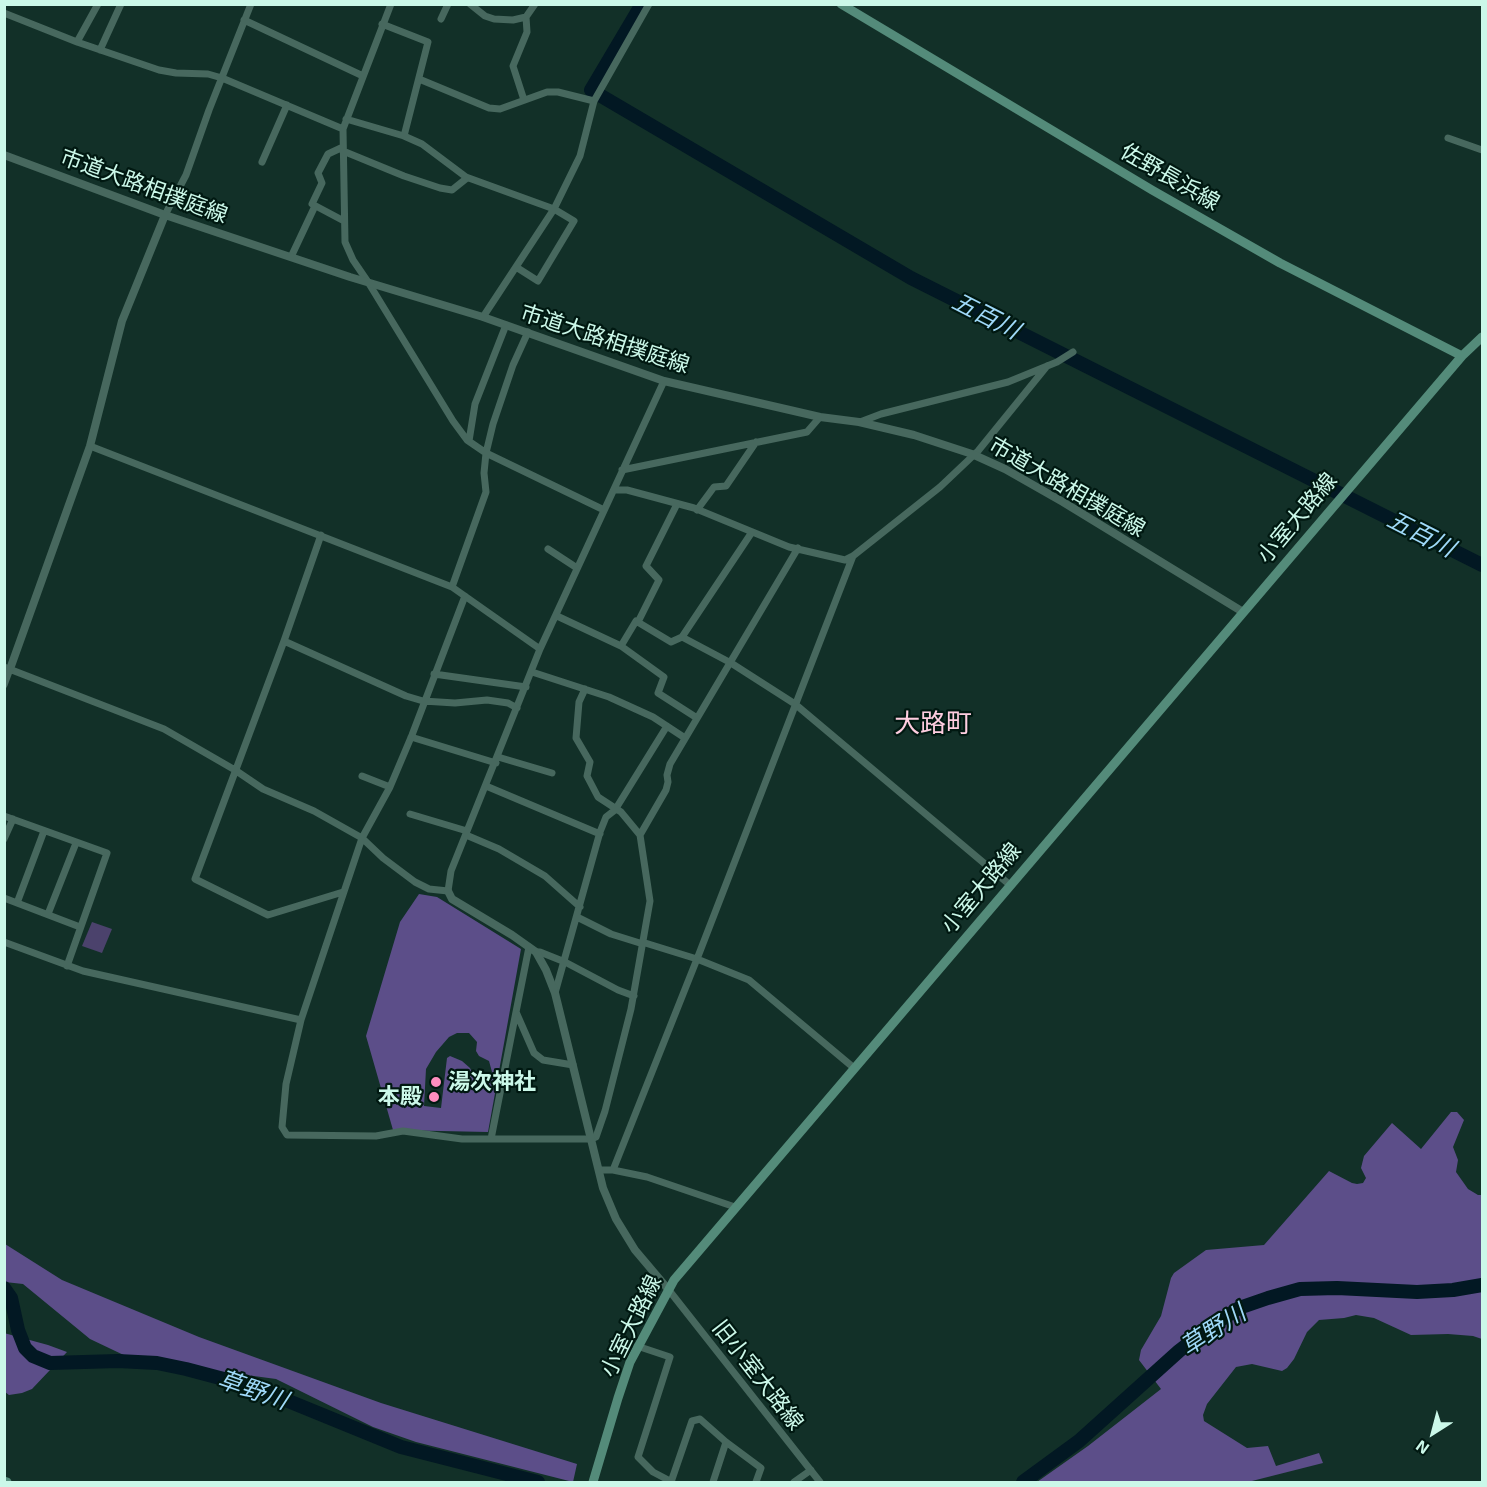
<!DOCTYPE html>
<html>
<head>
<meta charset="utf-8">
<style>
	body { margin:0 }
	#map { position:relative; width:1487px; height:1487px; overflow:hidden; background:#123028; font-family:"Exo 2",sans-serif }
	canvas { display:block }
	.frame { position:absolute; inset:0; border:6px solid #cbf8e9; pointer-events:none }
	.north { position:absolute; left:1403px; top:1403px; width:60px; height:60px; -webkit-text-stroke:4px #001811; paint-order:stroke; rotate:216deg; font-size:16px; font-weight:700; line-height:24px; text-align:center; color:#cbf8e9 }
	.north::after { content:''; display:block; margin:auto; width:21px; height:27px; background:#cbf8e9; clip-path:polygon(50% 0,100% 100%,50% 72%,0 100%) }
</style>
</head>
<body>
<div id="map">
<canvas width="1487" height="1487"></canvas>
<div class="frame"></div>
<div class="north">N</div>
</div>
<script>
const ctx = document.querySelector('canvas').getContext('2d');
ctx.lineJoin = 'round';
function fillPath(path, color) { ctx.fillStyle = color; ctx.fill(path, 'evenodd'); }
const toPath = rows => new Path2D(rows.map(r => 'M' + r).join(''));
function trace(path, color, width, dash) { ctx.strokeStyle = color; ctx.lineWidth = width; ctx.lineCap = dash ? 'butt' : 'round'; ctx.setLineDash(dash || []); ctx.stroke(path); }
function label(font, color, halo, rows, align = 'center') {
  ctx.font = font + ' "Exo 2","Noto Sans JP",sans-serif'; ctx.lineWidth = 4.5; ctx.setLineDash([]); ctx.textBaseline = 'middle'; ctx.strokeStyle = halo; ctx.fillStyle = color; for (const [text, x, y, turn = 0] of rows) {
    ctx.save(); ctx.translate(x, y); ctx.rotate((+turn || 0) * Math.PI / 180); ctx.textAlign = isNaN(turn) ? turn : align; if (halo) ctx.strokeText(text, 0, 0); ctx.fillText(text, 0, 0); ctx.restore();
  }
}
const green = toPath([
	[92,922,112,929,102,953,82,946]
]);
const forest = toPath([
	[419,894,437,897,521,949,488,1132,393,1130,366,1036,400,922],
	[457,1033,469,1033,477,1042,476,1051,479,1056,489,1061,492,1072,487,1080,479,1083,475,1079,470,1068,462,1061,450,1056,447,1058,441,1108,424,1106,426,1069,436,1052,449,1037],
	[1451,1112,1457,1112,1464,1120,1453,1147,1458,1160,1456,1172,1468,1189,1478,1195,1482,1195,1482,1339,1473,1336,1448,1334,1411,1335,1374,1318,1356,1315,1344,1318,1319,1320,1307,1332,1294,1359,1287,1368,1282,1371,1252,1364,1236,1367,1207,1404,1203,1415,1204,1421,1247,1448,1268,1446,1276,1466,1319,1453,1323,1463,1248,1482,1037,1482,1088,1446,1161,1389,1139,1360,1141,1350,1161,1316,1171,1278,1174,1273,1206,1250,1264,1245,1329,1171,1352,1183,1357,1184,1363,1183,1366,1178,1361,1168,1364,1156,1392,1123,1421,1149],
	[5,1244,62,1280,199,1337,381,1403,577,1464,573,1482,416,1442,373,1427,276,1379,224,1372,151,1368,90,1339,23,1284,5,1282],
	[4,1333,48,1345,67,1352,32,1389,22,1393,9,1395,5,1392]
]);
const river = toPath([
	[642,4,591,90,911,278,1482,565],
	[4,1288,11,1298,18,1330,25,1348,33,1356,50,1363,118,1361,157,1363,186,1369,254,1387,401,1447,538,1482],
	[1023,1482,1079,1441,1179,1351,1210,1327,1239,1308,1268,1298,1300,1289,1337,1288,1417,1292,1453,1290,1482,1285]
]);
const minor = toPath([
	[391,4,343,129,345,242,353,260,368,282,453,421,467,440,486,453,604,510],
	[470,4,485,16,494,19,513,20,526,17,535,4],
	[4,13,77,42,159,70,176,73,208,74,222,78,343,129],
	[441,19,448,4],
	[244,20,363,76],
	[382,24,428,42,404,136],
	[77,42,98,4],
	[100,50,121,4],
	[419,79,489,108,500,109,547,92,558,92,594,101],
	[524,100,513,66,527,32,526,17],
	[346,119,404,136,422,144,466,177,554,209,574,221,538,281,516,267],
	[1448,138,1482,150],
	[343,147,328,154,318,173,322,183,312,204,344,221],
	[343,151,404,176,440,188,452,190,467,178],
	[262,162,287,105],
	[165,215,186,175,209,110,251,4],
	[291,257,315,206],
	[483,317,554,209,580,156,594,101,649,4],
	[860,422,881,414,1008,382,1057,362,1073,352],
	[469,441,475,404,506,325],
	[90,446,452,587,540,649],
	[622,470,807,432,820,417],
	[615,490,627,490,694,508,789,547,845,560,853,556,940,487,978,451,1047,366],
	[697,510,714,487,726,486,756,442],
	[321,535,284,641,195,879,268,915,343,892],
	[548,549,577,568],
	[452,587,486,492,484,473,486,453,493,424,513,365,528,332],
	[557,616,621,646,636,621,671,642,682,637,752,532],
	[638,622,659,580,646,566,677,504],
	[682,637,731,663,795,704,1010,885],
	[284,641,406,696,423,701,455,703,487,700,508,703,517,708],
	[621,646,664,677,658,693,697,718],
	[4,667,164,729,235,770,263,789,314,811,362,838,383,858,415,882,429,889,448,891,451,871,540,649,664,381],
	[532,672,609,697,653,717,685,738],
	[434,674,526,687],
	[4,685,10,669],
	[411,737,496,763],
	[498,757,552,773],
	[362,776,390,787],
	[486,786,600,834],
	[410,814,467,831],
	[4,816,107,853,67,966],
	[466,835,499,849,545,876,580,907],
	[640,835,666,790,668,782,667,775,670,764,798,548],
	[4,839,13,819],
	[4,898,80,927],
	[17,903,44,831],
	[48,914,76,843],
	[577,917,611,934,643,944],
	[4,942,83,971,301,1020,286,1084,282,1127,287,1135,376,1136,403,1131,462,1139,591,1139,596,1137,605,1111,631,1009,650,901,640,835,621,812,598,797,587,776,590,762,576,738,579,702,585,689],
	[642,942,697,959,853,556],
	[529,947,516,1012,534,1053,543,1060,573,1065],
	[536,952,540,952,565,962,618,990,634,996],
	[555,993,600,832,606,817,615,810,667,726],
	[301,1020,362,838,390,787,412,735,465,596],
	[491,1139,516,1012],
	[600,1170,613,1170,647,1177,735,1207],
	[613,1170,697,959,749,980,854,1068],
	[668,1289,820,1482],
	[637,1346,670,1357,638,1457,653,1472,672,1482],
	[671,1482,692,1421,700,1419,726,1442,761,1468,756,1482],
	[713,1482,726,1442],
	[794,1482,811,1470]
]);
const tertiary = toPath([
	[4,155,165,215,350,277,483,317,664,381,820,417,859,422,914,435,972,454,1005,469,1063,502,1243,612],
	[10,669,90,446,122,321,165,215],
	[448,891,452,899,512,935,536,952,546,970,555,993,603,1188,616,1219,635,1250,668,1289]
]);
const secondary = toPath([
	[841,4,1152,190,1280,263,1462,356,1482,337],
	[4,1481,7,1482],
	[593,1482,618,1398,630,1362,674,1280,1462,356]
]);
const markers = [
	[436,1082,6,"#fd8ebf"],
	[434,1097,6,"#fd8ebf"]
];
const streetNames = [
	["佐野長浜線",1170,177,30],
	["市道大路相撲庭線",144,186,20],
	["市道大路相撲庭線",605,339,18],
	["市道大路相撲庭線",1067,487,30],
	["小室大路線",1297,518,-50],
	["小室大路線",981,888,-50],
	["小室大路線",631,1326,-64],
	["旧小室大路線",758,1375,52]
];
const poiNames = [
	["湯次神社",448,1082],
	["本殿",422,1097,"right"]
];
const waterNames = [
	["五百川",986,316,27],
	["五百川",1421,534,27],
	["草野川",1213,1330,-33],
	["草野川",253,1390,19]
];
const quarterNames = [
	["大路町",933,723]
];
fillPath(green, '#4b426c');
fillPath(forest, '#5c4e89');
trace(river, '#021823', 14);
trace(minor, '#47685e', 7);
trace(tertiary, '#47685e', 8);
trace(secondary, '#548b7a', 9);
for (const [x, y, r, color] of markers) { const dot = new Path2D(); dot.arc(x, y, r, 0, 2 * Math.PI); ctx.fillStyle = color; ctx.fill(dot); trace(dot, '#001811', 2); }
label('22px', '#cbf8e9', '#001811', streetNames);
label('bold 22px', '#cbf8e9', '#001811', poiNames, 'left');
label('italic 24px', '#9fd9f9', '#001811', waterNames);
label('26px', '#fecde0', '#001811', quarterNames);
</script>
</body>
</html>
